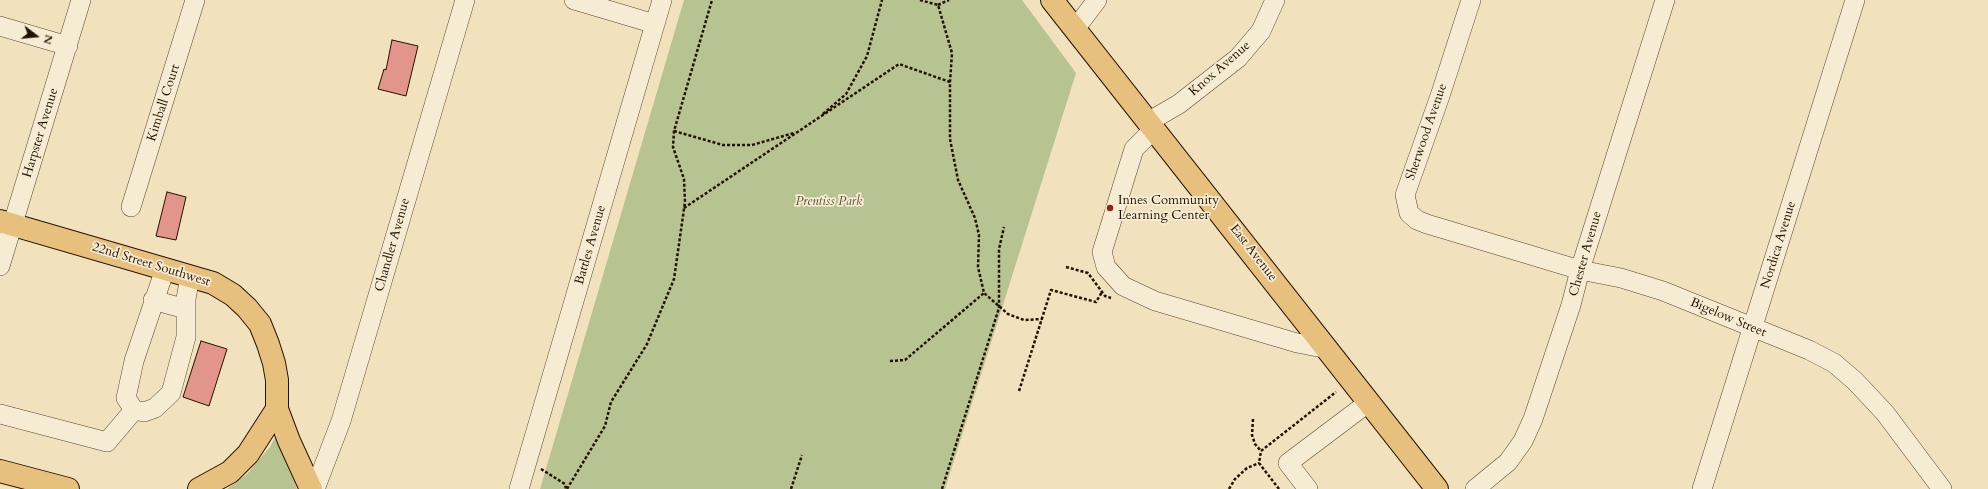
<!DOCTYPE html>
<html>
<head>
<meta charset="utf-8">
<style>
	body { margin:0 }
	#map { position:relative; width:1988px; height:489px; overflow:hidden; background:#f1e1bc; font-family:Cardo,serif }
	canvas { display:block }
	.north { position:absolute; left:16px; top:16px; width:40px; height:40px; -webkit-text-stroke:3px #f6ecd3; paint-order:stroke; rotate:106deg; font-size:11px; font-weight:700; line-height:16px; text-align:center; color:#241201 }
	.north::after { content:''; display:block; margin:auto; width:14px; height:18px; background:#241201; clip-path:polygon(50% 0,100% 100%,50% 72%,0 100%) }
</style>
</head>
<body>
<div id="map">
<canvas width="1988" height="489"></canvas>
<div class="north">N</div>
</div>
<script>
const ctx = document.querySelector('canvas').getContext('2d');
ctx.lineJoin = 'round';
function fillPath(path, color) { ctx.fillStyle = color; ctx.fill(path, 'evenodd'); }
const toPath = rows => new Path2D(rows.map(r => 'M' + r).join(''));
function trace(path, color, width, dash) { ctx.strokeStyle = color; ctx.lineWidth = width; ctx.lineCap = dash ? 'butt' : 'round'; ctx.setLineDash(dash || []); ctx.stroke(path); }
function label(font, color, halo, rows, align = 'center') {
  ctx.font = font + ' Cardo,serif'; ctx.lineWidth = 3.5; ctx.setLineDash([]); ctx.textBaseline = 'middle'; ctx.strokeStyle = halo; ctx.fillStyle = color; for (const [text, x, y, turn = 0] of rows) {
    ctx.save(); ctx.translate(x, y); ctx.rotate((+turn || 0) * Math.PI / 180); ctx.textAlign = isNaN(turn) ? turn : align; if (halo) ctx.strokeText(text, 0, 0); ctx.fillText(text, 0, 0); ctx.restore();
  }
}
const green = toPath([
	[684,0,1022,0,1076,73,945,489,540,489],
	[278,432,297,489,227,489,247,474,270,447]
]);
const building = toPath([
	[392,40,418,46,406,96,378,89,384,69,386,70,392,40],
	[167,192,186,197,176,240,156,236,167,192],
	[201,341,227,349,209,406,183,397,201,341]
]);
const path = toPath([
	[920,0,938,5,952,53,950,82],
	[938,5,949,0],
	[823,114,846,94,867,56,882,0],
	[674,131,723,145,752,145,794,133],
	[684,208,899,64,950,82,950,139,958,180,975,218,979,235,978,267,984,293,1008,314,1024,320,1042,319],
	[1066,267,1088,273,1105,296,1111,298],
	[890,361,905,360,984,293],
	[1019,391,1051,290,1096,302,1102,292],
	[1253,419,1252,435,1255,444,1261,451],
	[541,469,565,484,566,489],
	[567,489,605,426,611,402,647,344,674,279,685,202,684,179,673,147,674,131,712,0],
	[791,489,802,455],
	[942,489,999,308,999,249,1004,227],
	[1229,489,1235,479,1247,468,1259,463],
	[1279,489,1259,463,1261,451,1336,392]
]);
const minor = toPath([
	[574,0,655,24],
	[1471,0,1440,96,1405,195,1409,213,1417,220,1427,224,1537,257,1580,270,1621,278,1663,291,1809,350,1834,363,1855,381,1885,413,1942,489],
	[0,26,68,46],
	[1075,29,1097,0],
	[1148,122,1179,104,1238,58,1261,31,1275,0],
	[1154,129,1134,149,1102,252,1106,267,1123,286,1155,301,1297,343,1328,349],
	[131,207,195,0],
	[0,266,81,0],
	[165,269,134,361,126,398,134,410,144,412,155,408,171,393,186,337,186,299,190,276],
	[153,300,186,309],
	[0,414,107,442,134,410],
	[315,489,341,421,465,0],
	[519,489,662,0],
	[1308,489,1288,463,1369,402],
	[1475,489,1508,462,1523,441,1533,419,1571,305,1580,270,1665,0],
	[1702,489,1855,0]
]);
const major = toPath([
	[1052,0,1437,489],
	[0,221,213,283,233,295,247,308,260,324,268,344,274,363,277,380,277,409,289,441,311,489]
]);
const highway = toPath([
	[0,471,68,489],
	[199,489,230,472,248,454,277,409]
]);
const markers = [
	[1110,208,4,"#8f2418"]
];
const streetNames = [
	["Knox Avenue",1220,69,-41],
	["Kimball Court",164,103,-72],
	["Sherwood Avenue",1427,132,-71],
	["Harpster Avenue",41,133,-73],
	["Chandler Avenue",393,245,-74],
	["Battles Avenue",591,245,-74],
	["Nordica Avenue",1779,245,-73],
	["East Avenue",1253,253,52],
	["Chester Avenue",1586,254,-74],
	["22nd Street Southwest",151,265,17],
	["Bigelow Street",1728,318,23]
];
const poiNames = [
	["Innes Community",1118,201],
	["Learning Center",1118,216]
];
const parkNames = [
	["Prentiss Park",829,202]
];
fillPath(green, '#b8c392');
fillPath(building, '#e2958b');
trace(building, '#241201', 1);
trace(minor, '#574630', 20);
trace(major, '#241201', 24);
trace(highway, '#241201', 24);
trace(path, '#241201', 2.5, [3, 2]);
trace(minor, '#f6ecd3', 19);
trace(major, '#e8c07e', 22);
trace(highway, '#e8c07e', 22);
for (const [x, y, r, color] of markers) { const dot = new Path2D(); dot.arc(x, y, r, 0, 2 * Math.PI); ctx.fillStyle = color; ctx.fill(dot); trace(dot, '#f6ecd3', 1.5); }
label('13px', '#241201', '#f6ecd3', streetNames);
label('13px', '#241201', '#f6ecd3', poiNames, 'left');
label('italic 13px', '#585034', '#f6ecd3', parkNames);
</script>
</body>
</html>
